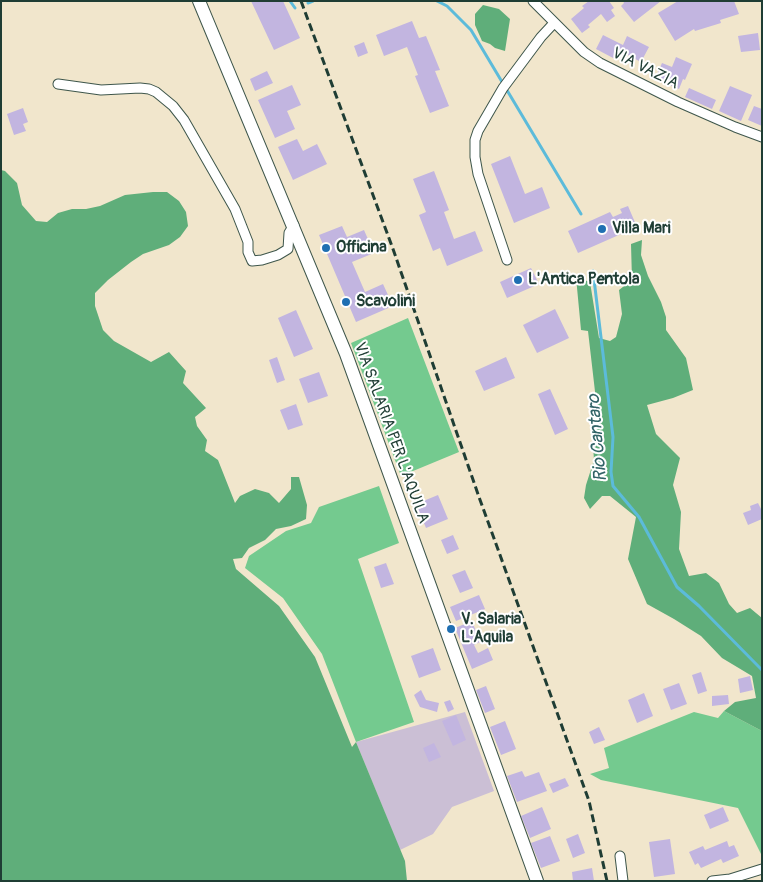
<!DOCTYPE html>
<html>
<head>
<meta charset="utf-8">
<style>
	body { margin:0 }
	#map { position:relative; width:763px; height:882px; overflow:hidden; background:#f1e6cc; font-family:Pangolin,sans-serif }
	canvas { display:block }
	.frame { position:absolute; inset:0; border:2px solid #1f3d34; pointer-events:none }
</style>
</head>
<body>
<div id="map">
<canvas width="763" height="882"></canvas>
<div class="frame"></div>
</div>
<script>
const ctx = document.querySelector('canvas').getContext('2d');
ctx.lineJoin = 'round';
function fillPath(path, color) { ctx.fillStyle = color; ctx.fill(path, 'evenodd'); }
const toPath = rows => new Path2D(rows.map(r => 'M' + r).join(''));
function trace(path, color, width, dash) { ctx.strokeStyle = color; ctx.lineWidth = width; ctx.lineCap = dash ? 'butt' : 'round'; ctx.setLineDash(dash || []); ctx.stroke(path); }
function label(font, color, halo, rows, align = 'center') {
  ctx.font = font + ' Pangolin,sans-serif'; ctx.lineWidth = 4; ctx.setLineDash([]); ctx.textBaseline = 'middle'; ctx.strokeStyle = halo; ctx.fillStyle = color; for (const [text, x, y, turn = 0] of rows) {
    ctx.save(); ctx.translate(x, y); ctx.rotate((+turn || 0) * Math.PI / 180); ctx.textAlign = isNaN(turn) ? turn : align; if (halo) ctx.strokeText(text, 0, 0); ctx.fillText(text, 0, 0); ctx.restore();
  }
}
const industrial = toPath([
	[465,712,494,791,452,807,433,834,400,850,356,742]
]);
const green = toPath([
	[408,318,459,452,401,476,351,343],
	[379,486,399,543,358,559,414,722,356,742,322,654,283,598,245,568,249,556,286,531,311,523,319,507],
	[724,711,762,731,762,856,738,808,601,780,590,774,609,768,604,748,694,712,718,718]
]);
const forest = toPath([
	[483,5,499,9,510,19,505,51,495,48,490,44,482,41,475,25,475,14],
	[1,170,5,171,17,183,22,205,36,221,47,222,58,213,72,209,86,209,100,206,125,195,153,192,167,192,179,201,186,212,188,226,180,237,169,245,143,254,131,262,108,280,95,293,95,306,103,330,114,341,151,362,169,352,186,371,183,383,206,408,195,417,197,426,207,440,205,451,218,460,235,503,240,496,255,489,269,493,279,503,291,489,291,477,299,477,307,505,306,519,291,526,276,529,265,540,249,548,242,558,233,559,236,569,279,606,315,657,352,747,356,742,405,861,407,881,1,881],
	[642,240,641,255,648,276,661,302,666,317,666,330,686,358,693,390,673,398,647,405,656,434,680,458,673,485,681,512,679,549,689,576,706,573,719,583,729,604,737,613,750,608,762,618,762,731,724,711,735,702,756,698,752,676,722,658,701,636,674,619,647,604,628,559,636,517,610,496,602,496,590,509,584,498,586,485,594,460,592,430,599,426,588,331,581,330,576,277,590,282,599,338,610,341,616,337,622,314,619,290,632,280,631,244]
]);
const stream = toPath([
	[290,1,295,8],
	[437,1,447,6,471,30,581,214],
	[308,3,313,1],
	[593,271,613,437,611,472,613,486,639,517,677,587,699,606,762,670]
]);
const building = toPath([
	[251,1,283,1,300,38,274,50],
	[589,1,609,1,614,8,611,10,615,16,607,22,601,14,588,25,590,27,582,33,571,19,584,8,582,6],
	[623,1,661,1,634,22,621,6,624,3],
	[678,1,734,1,739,14,720,20,721,23,695,31,694,29,675,41,658,13],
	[412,21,419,38,426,36,440,70,435,71,449,106,430,113,415,76,418,75,407,47,384,56,376,35],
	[758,33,760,50,741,52,738,36],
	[603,35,623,45,627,36,649,47,641,62,620,51,615,59,596,49],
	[364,42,368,53,358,57,354,46],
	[676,57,692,64,685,80,683,79,679,89,655,79,662,63,672,67],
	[267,71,273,83,255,91,250,79],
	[292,85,301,105,287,111,295,129,275,138,258,100],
	[730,86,752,95,741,121,719,111],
	[689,88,716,100,712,109,685,97],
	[754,106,762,109,762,126,748,120],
	[23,108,28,122,23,124,26,131,14,135,7,114],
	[297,139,303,151,317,144,327,164,293,180,278,147],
	[510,156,525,194,542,187,550,208,514,223,491,164],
	[434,171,449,210,444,212,454,239,475,231,483,251,447,266,440,248,433,251,419,215,426,212,413,179],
	[628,206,637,227,578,253,568,231,610,212,613,217,622,213,620,209],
	[342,226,347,237,364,230,374,253,352,262,365,292,383,284,393,306,356,322,319,235],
	[531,268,539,284,507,298,500,282],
	[555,309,569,338,537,353,523,325],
	[296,310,313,349,294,357,278,318],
	[277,357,285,380,277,383,269,360],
	[506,357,515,378,484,391,475,371],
	[319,372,328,396,308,403,299,379],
	[550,389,568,429,555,435,538,394],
	[296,404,303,425,288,430,280,410],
	[438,495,448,519,426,528,416,504],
	[758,503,762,511,762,519,748,525,743,513,751,510,750,506],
	[453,535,459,549,447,554,441,540],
	[386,563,394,584,381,588,374,567],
	[465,570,473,588,460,593,452,575],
	[479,595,485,609,456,621,450,607],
	[472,621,480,642,474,645,478,653,488,648,493,660,472,669,455,628],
	[433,648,441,670,419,678,411,656],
	[701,672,707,691,698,694,692,675],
	[750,676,753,690,740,693,738,679],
	[679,683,687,704,671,710,663,689],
	[486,686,495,709,485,713,476,690],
	[421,690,426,700,439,703,437,712,420,707,414,695],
	[644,693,653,716,637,723,628,700],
	[728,695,729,704,712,706,712,696],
	[450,700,454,709,448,712,444,702],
	[456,715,466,740,453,746,442,721],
	[505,721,516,749,501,755,490,727],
	[599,727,605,740,594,744,589,732],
	[434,743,441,757,429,762,423,748],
	[522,771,525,777,539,772,547,791,517,802,507,776],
	[565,778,569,786,553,793,549,784],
	[542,807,551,829,530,838,521,816],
	[723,807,729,821,710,829,704,815],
	[578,834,585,853,573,858,566,839],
	[550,836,560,861,541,868,531,843],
	[670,839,675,874,654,877,649,842],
	[727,841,729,847,734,845,739,856,723,863,721,859,701,868,698,863,695,865,689,852,703,846,705,850],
	[592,868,594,881,573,881,572,872]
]);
const minor = toPath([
	[533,1,584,52,600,63,678,102,735,127,762,137],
	[58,84,101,90,140,88,149,89,156,92,173,106,184,120,235,209,248,242,248,252,252,261,262,260,278,255,288,249,289,233,294,225],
	[507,260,478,174,475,157,475,140,478,131,503,88,541,37,554,23],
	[620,856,623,881],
	[712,881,730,879,762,869]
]);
const secondary = toPath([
	[199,1,346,354,537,881]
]);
const rail = toPath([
	[301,1,393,249,479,497,589,801,607,881]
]);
const markers = [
	[602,229,5,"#1f6fb2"],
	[326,248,5,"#1f6fb2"],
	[518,280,5,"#1f6fb2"],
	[346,302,5,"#1f6fb2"],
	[451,629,5,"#1f6fb2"]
];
const streetNames = [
	["VIA VAZIA",645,69,27],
	["VIA SALARIA PER L'AQUILA",391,433,70]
];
const poiNames = [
	["Villa Mari",612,229],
	["Officina",336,248],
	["L'Antica Pentola",528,280],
	["Scavolini",356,302],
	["V. Salaria",461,620],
	["L'Aquila",461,638]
];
const waterNames = [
	["Rio Cantaro",598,438,-95]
];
fillPath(industrial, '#cbbfd5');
fillPath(green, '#74ca8f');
fillPath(forest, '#5fae7a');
trace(stream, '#5cbbda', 3);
fillPath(building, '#c2b5e0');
trace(minor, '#3e564b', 11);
trace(secondary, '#3e564b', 14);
trace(minor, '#fff', 9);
trace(secondary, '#fff', 12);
trace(rail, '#1f3d34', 3, [8, 4]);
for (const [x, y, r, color] of markers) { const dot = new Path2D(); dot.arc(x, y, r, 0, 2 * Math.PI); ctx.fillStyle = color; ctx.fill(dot); trace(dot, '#fff', 2); }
label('16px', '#1f3d34', '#fff', streetNames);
label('bold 16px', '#1f3d34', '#fff', poiNames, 'left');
label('italic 18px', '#316366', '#fff', waterNames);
</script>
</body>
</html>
